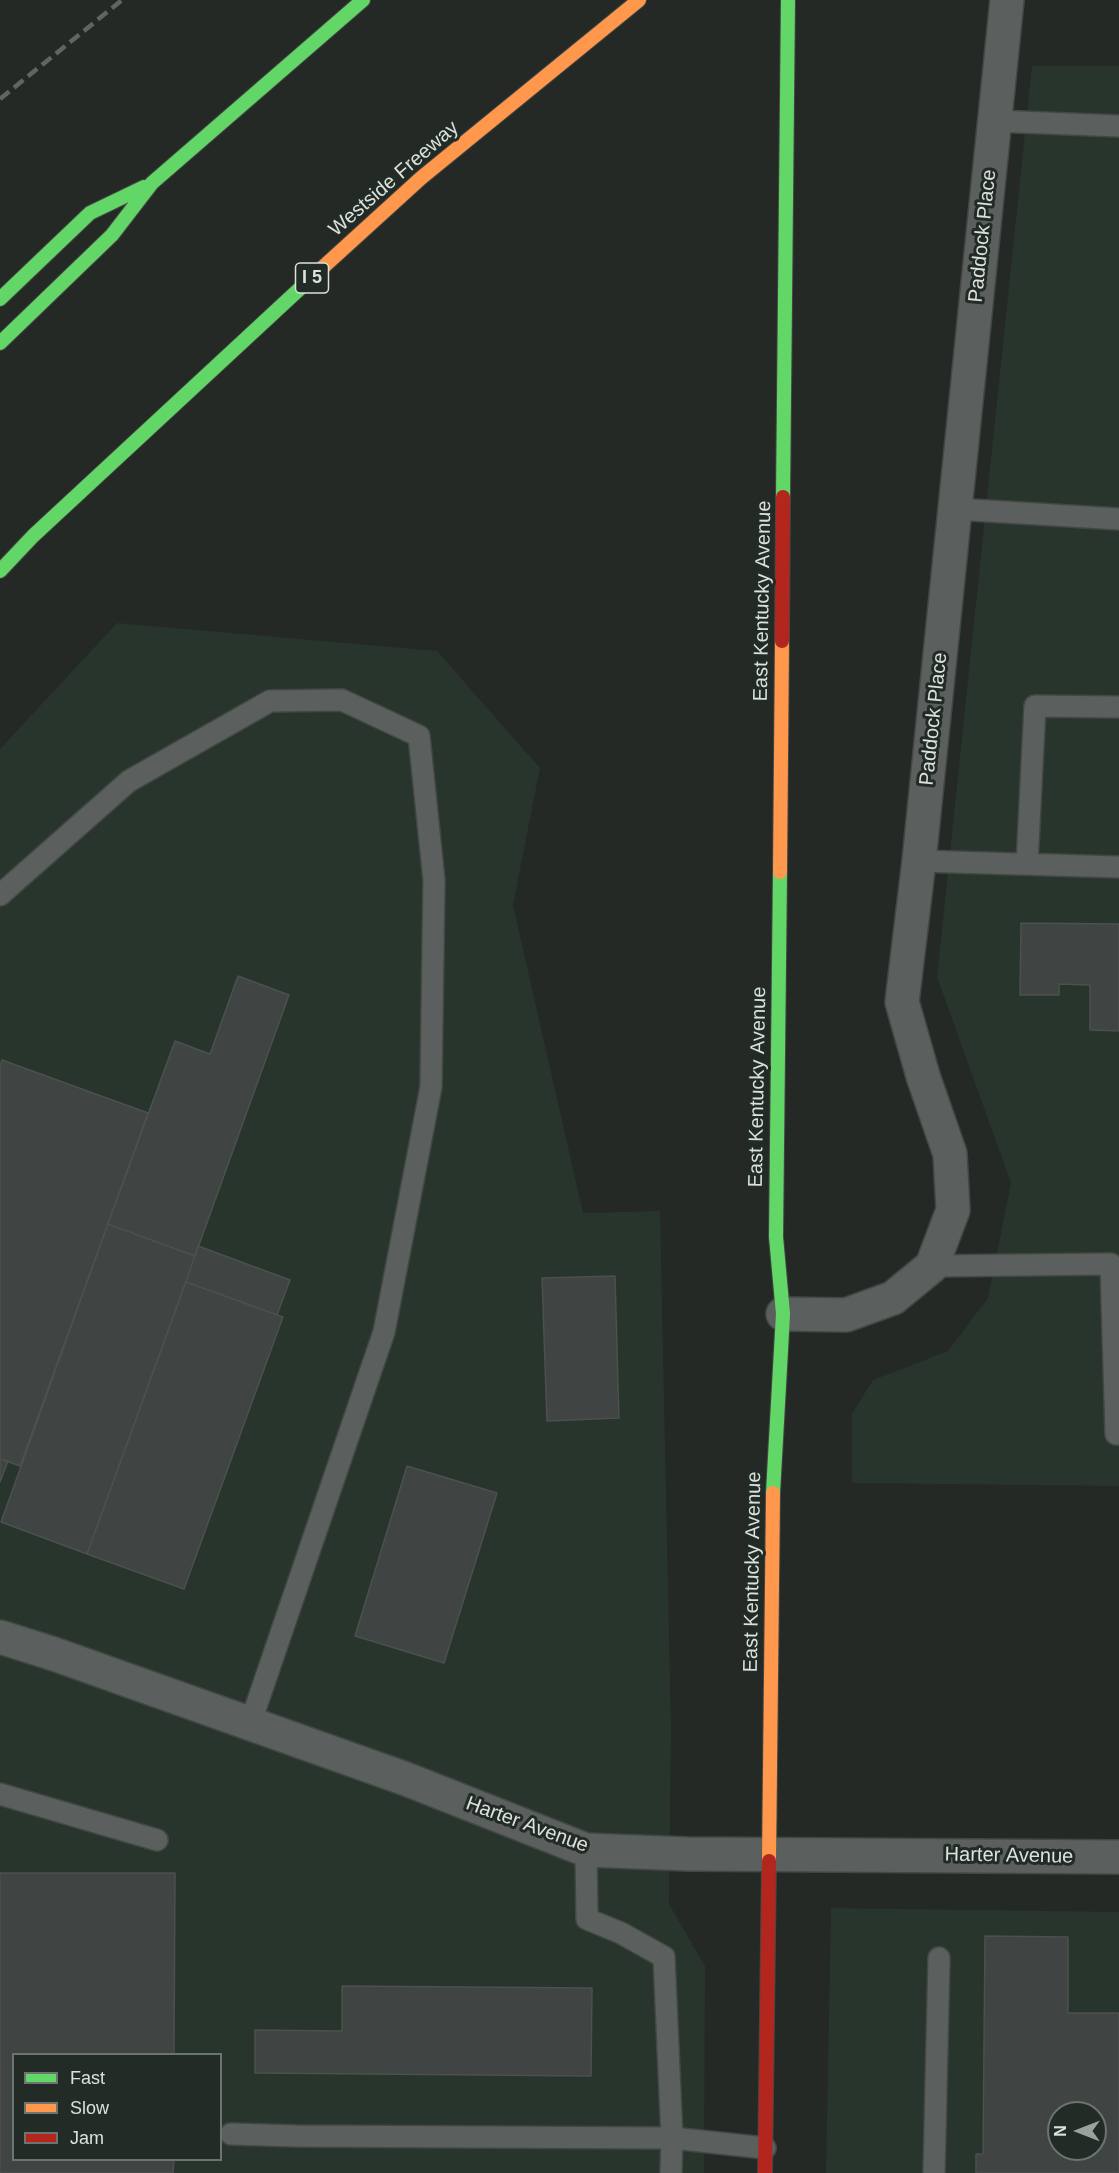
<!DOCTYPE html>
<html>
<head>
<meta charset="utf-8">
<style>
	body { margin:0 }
	#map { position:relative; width:1119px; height:2173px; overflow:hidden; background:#242926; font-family:Arial,sans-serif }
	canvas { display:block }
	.legend { position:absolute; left:12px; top:2053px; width:210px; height:108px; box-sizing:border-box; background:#222b26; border:2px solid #6c746f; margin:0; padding:8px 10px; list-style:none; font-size:18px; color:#dbe1dd }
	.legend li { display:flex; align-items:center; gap:12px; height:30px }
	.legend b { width:30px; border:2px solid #6c746f }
	.north { position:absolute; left:1047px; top:2101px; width:60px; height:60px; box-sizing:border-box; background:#222b26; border:2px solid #6c746f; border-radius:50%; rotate:270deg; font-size:16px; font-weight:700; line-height:24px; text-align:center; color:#dbe1dd }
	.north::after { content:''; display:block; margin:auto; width:21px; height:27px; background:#9ba19d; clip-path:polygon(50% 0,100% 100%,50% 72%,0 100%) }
</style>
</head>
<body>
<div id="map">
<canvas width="1119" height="2173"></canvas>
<ul class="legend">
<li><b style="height:8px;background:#63d668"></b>Fast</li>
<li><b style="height:8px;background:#ff974d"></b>Slow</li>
<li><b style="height:8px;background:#b3261e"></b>Jam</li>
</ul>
<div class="north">N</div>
</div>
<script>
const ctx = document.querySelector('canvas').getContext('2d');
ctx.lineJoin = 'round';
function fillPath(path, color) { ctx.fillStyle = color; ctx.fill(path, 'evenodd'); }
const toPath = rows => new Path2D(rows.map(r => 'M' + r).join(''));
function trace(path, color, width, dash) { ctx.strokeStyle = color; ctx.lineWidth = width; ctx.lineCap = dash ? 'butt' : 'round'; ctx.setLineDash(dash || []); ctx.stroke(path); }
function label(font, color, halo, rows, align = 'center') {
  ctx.font = font + ' Arial,sans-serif'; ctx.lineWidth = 6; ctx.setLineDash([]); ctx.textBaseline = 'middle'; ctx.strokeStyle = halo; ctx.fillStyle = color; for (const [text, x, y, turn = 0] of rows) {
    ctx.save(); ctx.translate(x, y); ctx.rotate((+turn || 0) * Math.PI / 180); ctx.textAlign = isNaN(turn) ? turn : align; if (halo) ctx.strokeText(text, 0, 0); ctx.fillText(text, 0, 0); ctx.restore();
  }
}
const built = toPath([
	[1032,66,1119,66,1119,1486,852,1483,852,1414,873,1380,948,1351,988,1298,1011,1183,937,977],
	[117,623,437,651,540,768,513,905,583,1213,660,1211,671,1728,669,1904,705,1966,704,2173,0,2173,0,749],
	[14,2054,220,2054,220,2160,14,2160],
	[831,1908,1119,1912,1119,2173,826,2173],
	[1059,2113,1095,2113,1095,2149,1059,2149]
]);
const building = toPath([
	[1021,923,1119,924,1119,1031,1090,1030,1090,985,1059,984,1059,995,1020,995,1021,923],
	[238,976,289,995,195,1256,108,1224,175,1041,210,1054,238,976],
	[2,1060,148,1113,20,1466,0,1459,0,1066,2,1060],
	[108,1224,195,1256,87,1554,1,1522,108,1224],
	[198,1246,290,1280,277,1315,186,1282,198,1246],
	[615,1276,619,1418,547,1421,542,1278,615,1276],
	[186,1282,283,1317,184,1589,87,1554,186,1282],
	[0,1459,8,1461,0,1482,0,1459],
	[407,1466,497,1493,444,1663,355,1636,407,1466],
	[0,1873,175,1873,174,2054,14,2054,14,2160,174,2160,173,2173,0,2173,0,1873],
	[985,1936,1068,1937,1068,2013,1119,2013,1119,2173,976,2173,976,2154,983,2154,985,1936],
	[1059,2113,1095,2113,1095,2149,1059,2149,1059,2113],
	[342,1986,592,1988,591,2076,255,2073,255,2030,342,2031,342,1986]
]);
const lane = toPath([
	[995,121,1119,126],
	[955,509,1119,519],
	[919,861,1119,867],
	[1027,864,1035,706,1119,707],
	[0,895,129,781,270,701,342,700,419,736,434,880,431,1087,384,1332,250,1724],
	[932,1266,1111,1264,1116,1434,1119,1434],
	[0,1794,157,1840],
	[231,2134,297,2136,672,2138,664,1957,621,1933,587,1919,586,1850],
	[671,2173,672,2138,765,2148],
	[934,2173,939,1958]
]);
const street = toPath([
	[783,1314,846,1315,893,1298,932,1266,953,1210,950,1154,923,1076,902,1002,919,861,1007,0],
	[0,1637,54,1654,406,1779,586,1850,688,1854,1119,1857]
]);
const fast = toPath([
	[0,299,90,213,144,187],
	[0,343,112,235,152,183,363,0],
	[783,497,788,0],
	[0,571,33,536,321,269],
	[773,1493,783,1314,776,1237,780,872]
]);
const slow = toPath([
	[321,269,421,178,639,0],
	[780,872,782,641],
	[769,1861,773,1493]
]);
const jam = toPath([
	[782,641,783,497],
	[765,2173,769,1861]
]);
const rail = toPath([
	[0,99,122,0]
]);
const shields = [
	[312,278,33]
];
const shieldNames = [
	["I 5",312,278]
];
const streetNames = [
	["Westside Freeway",394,179,-41],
	["Paddock Place",983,236,-84],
	["East Kentucky Avenue",763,601,-89],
	["Paddock Place",934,719,-84],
	["East Kentucky Avenue",758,1087,-89],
	["East Kentucky Avenue",753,1572,-89],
	["Harter Avenue",527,1825,20],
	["Harter Avenue",1009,1856,1]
];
fillPath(built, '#27352d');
fillPath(building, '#404442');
trace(building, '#4c504e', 1.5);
trace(lane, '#434744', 24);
trace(street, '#434744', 36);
trace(fast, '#434744', 16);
trace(slow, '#434744', 16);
trace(jam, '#434744', 16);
trace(lane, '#5b5f5d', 21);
trace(street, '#5b5f5d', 33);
trace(fast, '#63d668', 14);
trace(slow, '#ff974d', 14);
trace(jam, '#b3261e', 14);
trace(rail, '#606462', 4.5, [12, 6]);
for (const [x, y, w] of shields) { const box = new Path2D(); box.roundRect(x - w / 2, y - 15, w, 30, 4.5); ctx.fillStyle = '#222b26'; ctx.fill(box); trace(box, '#dbe1dd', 1.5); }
label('bold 18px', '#dbe1dd', null, shieldNames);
label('20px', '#dbe1dd', '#222b26', streetNames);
</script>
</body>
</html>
